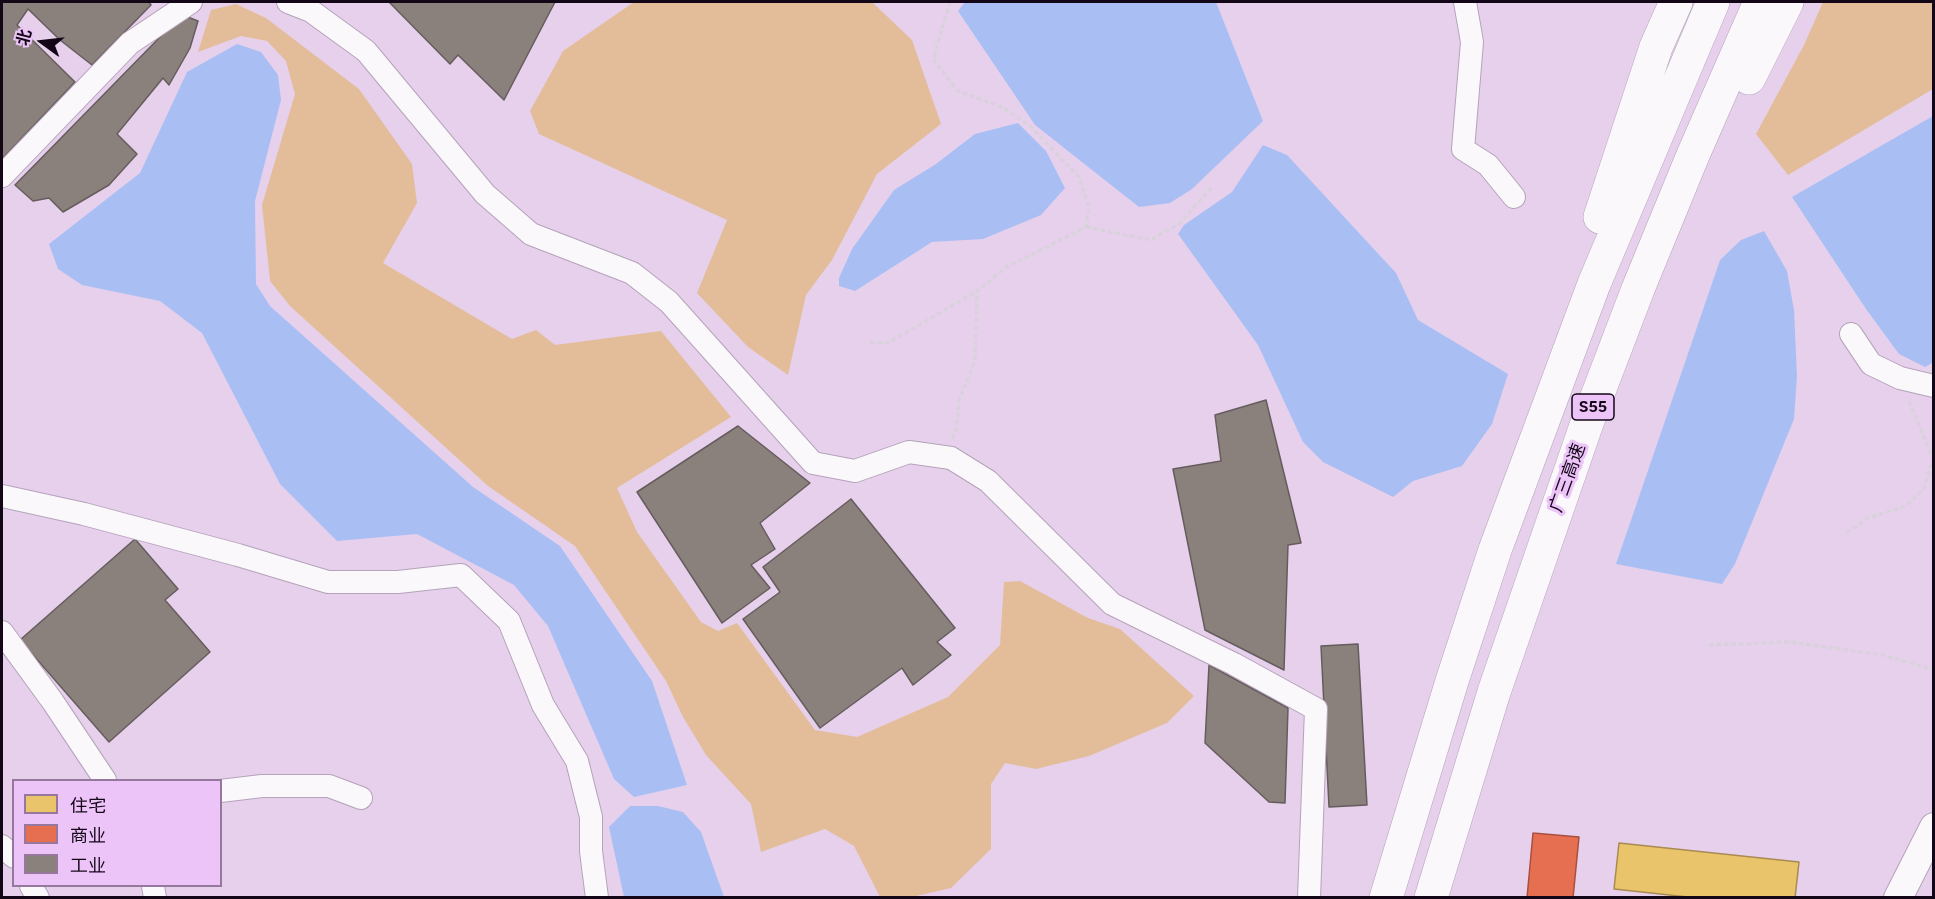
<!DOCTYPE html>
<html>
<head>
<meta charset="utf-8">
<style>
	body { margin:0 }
	#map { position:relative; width:1935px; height:899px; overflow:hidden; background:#e6d0ec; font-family:Figtree,"Noto Sans SC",sans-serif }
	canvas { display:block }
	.frame { position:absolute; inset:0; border:3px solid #130617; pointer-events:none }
	.legend { position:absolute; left:12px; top:779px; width:210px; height:108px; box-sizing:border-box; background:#edc4f8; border:2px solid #96789e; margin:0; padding:8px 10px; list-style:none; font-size:18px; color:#130617 }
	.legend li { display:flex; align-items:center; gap:12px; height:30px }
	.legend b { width:30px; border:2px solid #96789e }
	.north { position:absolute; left:12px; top:12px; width:60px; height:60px; -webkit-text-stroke:4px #edc4f8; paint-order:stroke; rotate:285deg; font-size:16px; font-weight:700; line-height:24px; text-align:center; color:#130617 }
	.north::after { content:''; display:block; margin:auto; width:21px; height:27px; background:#130617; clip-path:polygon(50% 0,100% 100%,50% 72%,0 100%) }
</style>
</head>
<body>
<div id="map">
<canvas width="1935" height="899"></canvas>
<div class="frame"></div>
<ul class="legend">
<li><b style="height:16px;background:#e9c46a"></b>住宅</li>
<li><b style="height:16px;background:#e76f51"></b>商业</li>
<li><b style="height:16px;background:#8a817c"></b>工业</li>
</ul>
<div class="north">北</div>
</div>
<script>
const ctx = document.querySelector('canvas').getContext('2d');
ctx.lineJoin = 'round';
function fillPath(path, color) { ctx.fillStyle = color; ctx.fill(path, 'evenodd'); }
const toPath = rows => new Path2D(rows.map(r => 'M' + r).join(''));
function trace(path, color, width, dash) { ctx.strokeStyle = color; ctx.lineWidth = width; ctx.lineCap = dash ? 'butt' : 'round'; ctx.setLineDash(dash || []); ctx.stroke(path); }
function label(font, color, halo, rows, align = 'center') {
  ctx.font = font + ' Figtree,"Noto Sans SC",sans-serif'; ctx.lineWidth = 6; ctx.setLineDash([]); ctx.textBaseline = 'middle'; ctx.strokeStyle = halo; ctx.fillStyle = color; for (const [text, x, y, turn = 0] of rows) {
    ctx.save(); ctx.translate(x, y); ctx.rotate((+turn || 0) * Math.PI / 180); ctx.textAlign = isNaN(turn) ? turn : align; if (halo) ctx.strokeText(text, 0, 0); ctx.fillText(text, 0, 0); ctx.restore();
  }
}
const green = toPath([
	[634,2,872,2,912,40,941,124,877,174,832,260,806,295,788,375,748,347,697,293,727,220,539,134,530,111,563,51],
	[1823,2,1933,2,1933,89,1788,175,1756,134,1804,45],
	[236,4,266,18,359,89,412,164,417,203,383,263,512,339,536,330,555,345,661,331,731,417,617,488,637,532,701,622,718,631,737,623,815,730,857,737,948,697,1000,645,1004,582,1020,581,1088,618,1120,629,1194,696,1167,723,1089,756,1036,769,1005,763,991,784,991,849,951,888,912,897,880,897,854,846,825,829,761,852,751,804,706,755,683,717,666,681,575,546,488,486,290,306,270,281,262,205,295,94,286,61,267,41,241,36,198,52,211,10]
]);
const water = toPath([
	[965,2,1216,2,1263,121,1192,189,1170,203,1139,207,1035,125,958,11],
	[237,44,261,52,278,75,281,100,255,201,256,284,270,306,473,487,560,546,652,681,687,785,634,797,614,779,548,626,514,585,417,534,337,541,280,484,202,333,160,301,82,285,58,269,49,244,140,173,187,72],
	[1933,116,1934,362,1925,367,1899,354,1866,309,1792,197],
	[1018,123,1046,151,1065,188,1041,215,983,239,932,242,855,291,839,286,839,278,852,249,894,190,936,164,975,134],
	[1263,145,1287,155,1396,273,1418,320,1508,374,1492,424,1462,466,1413,481,1393,497,1323,462,1303,442,1258,345,1178,234,1184,225,1232,192],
	[1764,231,1787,271,1794,310,1797,376,1794,419,1735,564,1722,584,1616,564,1720,260,1741,240],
	[630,806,658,806,683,812,701,832,724,897,624,897,609,827]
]);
const homes = toPath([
	[1619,843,1799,862,1795,898,1697,898,1614,889,1619,843]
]);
const shops = toPath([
	[1533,833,1579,837,1573,898,1527,898,1533,833]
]);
const industry = toPath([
	[2,2,149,2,151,5,92,65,60,40,28,9,17,25,75,82,2,159,2,2],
	[389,2,555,2,504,100,458,55,450,64,389,2],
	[185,16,198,21,190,48,169,85,163,78,117,134,137,154,109,185,63,212,49,198,33,201,15,185,161,36,185,16],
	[1266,400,1301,543,1288,545,1284,670,1205,630,1173,469,1221,461,1215,415,1266,400],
	[738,426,810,483,760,523,775,549,751,565,770,588,722,623,637,492,738,426],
	[851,499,955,628,937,642,951,655,913,685,902,668,820,728,743,619,780,592,763,567,851,499],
	[135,539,178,589,165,600,210,652,109,742,20,640,135,539],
	[1358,644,1367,805,1329,807,1321,646,1358,644],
	[1209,665,1288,708,1285,803,1269,802,1205,743,1209,665]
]);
const path = toPath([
	[950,2,933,59,958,91,1004,108,1031,127,1079,177,1089,207,1086,227,1005,268,977,291,975,361,959,401,957,426,952,441],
	[1086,227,1151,240,1180,223,1212,187],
	[870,343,888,343,977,291],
	[1933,454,1934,435],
	[1847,533,1868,518,1906,506,1924,489,1933,458,1908,399],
	[1709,645,1791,642,1883,655,1934,670]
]);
const minor = toPath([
	[288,2,311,11,366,51,485,194,531,234,632,273,669,302,813,463,855,471,909,452,951,458,988,481,1112,604,1234,664,1316,709,1309,898],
	[1465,2,1472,42,1463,149,1488,165,1514,197],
	[2,176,130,43,191,2],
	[1851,334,1871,364,1900,378,1934,386],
	[2,496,84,514,238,555,328,582,398,582,461,575,509,621,543,705,577,761,591,817,591,851,597,898],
	[2,632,53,702,105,780],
	[220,791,262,786,329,786,361,798],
	[2,846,14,857],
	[31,886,38,898],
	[153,886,155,898]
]);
const major = toPath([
	[1898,898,1934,827]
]);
const highway = toPath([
	[1749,78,1787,2],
	[1600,217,1656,47,1676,2],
	[1386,898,1452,681,1495,550,1594,284,1713,2],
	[1431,898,1494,692,1588,420,1638,289,1693,155,1760,2]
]);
const shields = [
	[1593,407,42]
];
const shieldNames = [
	["S55",1593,407]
];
const streetNames = [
	["广三高速",1568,478,-70]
];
fillPath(green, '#e3bd9a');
fillPath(water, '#a9bff4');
fillPath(homes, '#e9c46a');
trace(homes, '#a98b51', 1.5);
fillPath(shops, '#e76f51');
trace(shops, '#a75040', 1.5);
fillPath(industry, '#8a817c');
trace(industry, '#665c5e', 1.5);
trace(minor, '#b4a3b9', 24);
trace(major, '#b4a3b9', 30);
trace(highway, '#b4a3b9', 34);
trace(path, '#d8d2da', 3, [4.5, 3]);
trace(minor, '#fbf8fc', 22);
trace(major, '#fbf8fc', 28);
trace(highway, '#fbf8fc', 33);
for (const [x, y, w] of shields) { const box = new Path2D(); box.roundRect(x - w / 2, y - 13, w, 26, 4.5); ctx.fillStyle = '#edc4f8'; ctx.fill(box); trace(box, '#130617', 1.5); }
label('bold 16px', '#130617', null, shieldNames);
label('18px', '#130617', '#edc4f8', streetNames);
</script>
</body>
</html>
